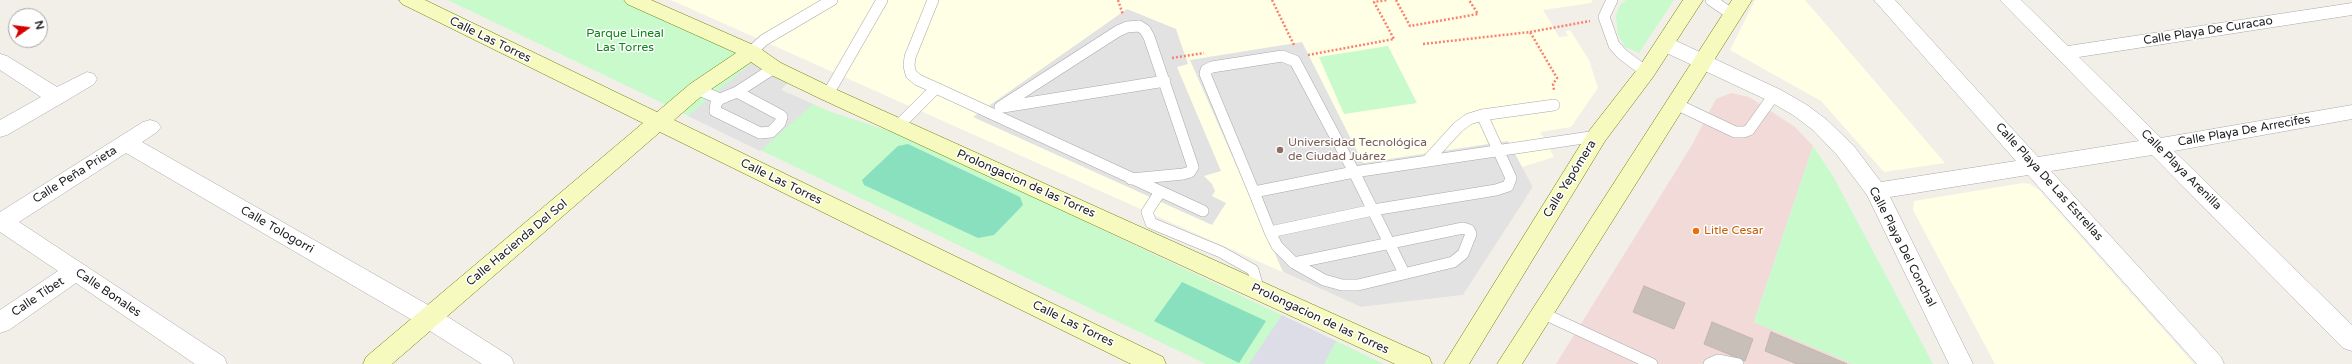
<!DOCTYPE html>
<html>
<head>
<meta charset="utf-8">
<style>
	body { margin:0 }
	#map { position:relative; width:2352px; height:364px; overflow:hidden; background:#f2efe9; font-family:"Varela Round",sans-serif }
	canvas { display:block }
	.north { position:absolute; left:8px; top:8px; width:40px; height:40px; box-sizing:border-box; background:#fff; border:1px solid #a7a7a7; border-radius:50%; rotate:76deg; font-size:11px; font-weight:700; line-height:16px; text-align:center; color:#222 }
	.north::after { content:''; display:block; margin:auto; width:14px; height:18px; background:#d40000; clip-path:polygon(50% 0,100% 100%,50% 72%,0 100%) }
</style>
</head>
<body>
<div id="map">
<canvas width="2352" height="364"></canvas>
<div class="north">N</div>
</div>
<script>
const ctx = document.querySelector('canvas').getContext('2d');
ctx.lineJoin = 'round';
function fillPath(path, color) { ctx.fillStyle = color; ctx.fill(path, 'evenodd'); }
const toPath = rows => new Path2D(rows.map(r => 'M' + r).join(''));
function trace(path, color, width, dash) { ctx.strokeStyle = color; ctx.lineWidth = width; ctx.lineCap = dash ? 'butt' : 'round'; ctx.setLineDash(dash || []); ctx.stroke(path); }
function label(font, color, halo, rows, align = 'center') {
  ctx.font = font + ' "Varela Round",sans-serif'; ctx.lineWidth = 3; ctx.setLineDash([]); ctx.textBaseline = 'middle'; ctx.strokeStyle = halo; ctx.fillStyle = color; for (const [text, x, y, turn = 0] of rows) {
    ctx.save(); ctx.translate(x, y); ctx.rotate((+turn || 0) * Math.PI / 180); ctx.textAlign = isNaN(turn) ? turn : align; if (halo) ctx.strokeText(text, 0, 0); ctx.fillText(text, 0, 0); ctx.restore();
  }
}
const commercial = toPath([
	[1731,93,1749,97,1795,127,1813,146,1754,322,1853,364,1556,364,1692,145,1716,99]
]);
const education = toPath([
	[671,0,1593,0,1591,3,1543,10,1559,37,1568,36,1565,31,1570,30,1589,60,1598,88,1571,127,1540,132,1554,157,1522,167,1533,187,1463,295,1361,307],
	[1755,0,1805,0,1945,163,1884,172,1821,101,1730,50],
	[2023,183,2030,184,2039,190,2194,364,1995,364,1913,210,1914,201]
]);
const park = toPath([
	[448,0,632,0,790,80,781,90,831,112,910,138,1384,364,1206,364],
	[1626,0,1674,0,1639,53,1625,47,1618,35,1616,16,1620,5],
	[1388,46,1417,103,1344,114,1319,57],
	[1813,146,1833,176,1933,364,1853,364,1754,322]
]);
const pitch = toPath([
	[908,144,1020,197,1023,205,994,235,978,238,864,185,862,180,898,146],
	[1182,282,1266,321,1239,363,1154,321]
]);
const parking = toPath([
	[1127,9,1176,29,1188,64,1177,67,1221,171,1204,176,1212,184,1215,191,1212,196,1226,203,1212,225,973,117],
	[1302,42,1363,163,1508,141,1533,187,1463,295,1361,307,1283,272,1190,60],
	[753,62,790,80,781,90,813,104,760,151,688,116]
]);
const plaza = toPath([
	[1282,315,1336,341,1324,364,1249,364]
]);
const building = toPath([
	[1644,286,1685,303,1674,329,1633,312,1644,286],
	[1712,322,1753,339,1745,361,1704,344,1712,322],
	[1771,332,1847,364,1797,364,1765,351,1771,332]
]);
const path = toPath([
	[1118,0,1123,15],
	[1272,0,1294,45],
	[1396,0,1410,26,1478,14,1469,0],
	[1530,32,1590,21],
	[1423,44,1530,32,1557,78,1553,84,1554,90],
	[1308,55,1394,39,1374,2,1387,0],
	[1172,58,1204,53]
]);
const lane = toPath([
	[933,0,910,57,909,66,911,74,918,80,936,88],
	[1612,0,1604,17,1614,45,1622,54,1646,72],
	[1711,0,1733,15],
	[751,52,764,40,832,0],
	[1282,56,1295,61,1354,172,1254,192,1205,74,1206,70,1212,67,1282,56],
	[697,89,720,99],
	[737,92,780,115,782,117,780,123,771,132,760,133,715,111,716,103,720,99,737,92],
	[737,92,774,68],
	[828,94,882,0],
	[1676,104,1735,132,1744,132,1749,130,1774,95],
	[1000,107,1118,31,1127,27,1139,26,1145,30,1149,37,1193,167,1190,172,1183,174,1131,179],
	[1003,107,1165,81],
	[898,126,936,88,1203,211],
	[1427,161,1458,127,1469,119,1482,115,1554,105],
	[1160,192,1147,212,1151,223,1221,252,1253,270,1259,291],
	[1254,192,1270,232,1373,210,1496,190,1508,186,1511,178,1482,115],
	[1463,228,1469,230,1471,234,1463,254,1453,262,1358,285,1342,285,1324,280,1294,263,1463,228],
	[1270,232,1277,246,1294,263],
	[1404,273,1354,172,1597,136],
	[1542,313,1652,364],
	[1709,364,1718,360,1738,364]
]);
const street = toPath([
	[1874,0,1895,0,2038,157,2139,141,2000,0,2021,0,2068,46,2352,3,2352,15,2079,57,2161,138,2352,105,2352,119,2174,151,2352,325,2352,351,2343,348,2152,155,2051,171,2221,357,2224,364,2197,364,2028,175,1890,197,1973,364,1949,364,1867,195,1837,155,1813,130,1793,115,1767,100,1658,49,1655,44,1658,39,1665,37,1672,39,1781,90,1807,105,1827,120,1853,145,1881,182,2016,161,1874,0],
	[0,54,7,56,57,87,87,72,94,74,97,79,94,84,64,102,7,135,0,137,0,120,41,97,0,70,0,54],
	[150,120,157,122,161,127,157,132,142,142,437,310,511,357,514,364,482,364,419,324,126,153,19,222,224,357,227,364,195,364,76,283,9,330,0,333,0,310,58,271,0,232,0,212,143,122,150,120]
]);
const secondary = toPath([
	[399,0,425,0,657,112,690,84,736,53,627,4,624,0,651,0,758,47,781,63,835,89,1429,357,1432,364,1395,364,821,99,767,73,751,62,704,94,674,120,1163,357,1166,364,1131,364,660,132,392,364,363,364,366,357,643,123,402,4,399,0],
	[1683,0,1703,0,1653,77,1605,141,1469,364,1444,364,1589,131,1639,67,1683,0],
	[1732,0,1752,0,1522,364,1497,364,1732,0]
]);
const markers = [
	[1280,150,4,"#8d6e63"],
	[1696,231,4,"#e8710a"]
];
const streetNames = [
	["Calle Playa De Curacao",2208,31,-9],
	["Calle Las Torres",490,40,26],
	["Calle Playa De Arrecifes",2244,131,-10],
	["Calle Playa Arenilla",2181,170,45],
	["Calle Peña Prieta",75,175,-32],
	["Calle Yepómera",1570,179,-58],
	["Calle Las Torres",781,182,26],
	["Calle Playa De Las Estrellas",2049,182,48],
	["Prolongacion de las Torres",1026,184,24],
	["Calle Tologorri",277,230,30],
	["Calle Hacienda Del Sol",517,243,-40],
	["Calle Playa Del Conchal",1902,247,63],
	["Calle Bonales",108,293,34],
	["Calle Tíbet",38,297,-34],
	["Prolongacion de las Torres",1320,319,25],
	["Calle Las Torres",1073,324,26]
];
const parkNames = [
	["Parque Lineal",625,34],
	["Las Torres",625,48]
];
const educationNames = [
	["Universidad Tecnológica",1288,143],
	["de Ciudad Juárez",1288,157]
];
const foodNames = [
	["Litle Cesar",1704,231]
];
fillPath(commercial, '#f2dad9');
fillPath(education, '#ffffe5');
fillPath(park, '#c8facc');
fillPath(pitch, '#88e0be');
fillPath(parking, '#e2e2e2');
fillPath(plaza, '#dddde8');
fillPath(building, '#c7bfb8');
trace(building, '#c4b6ab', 1);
trace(lane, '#a9a9a9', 12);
trace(street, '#a9a9a9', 1);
trace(secondary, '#707d05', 1);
trace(path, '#fa8072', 2.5, [2, 2]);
trace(lane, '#fff', 11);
fillPath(street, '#fff');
fillPath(secondary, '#f7fabf');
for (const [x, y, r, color] of markers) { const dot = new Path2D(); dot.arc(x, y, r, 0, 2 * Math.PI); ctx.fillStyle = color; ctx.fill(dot); trace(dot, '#fff', 1.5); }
label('12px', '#222', '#fff', streetNames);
label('12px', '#0c8416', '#fff', parkNames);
label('12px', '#785e54', '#fff', educationNames, 'left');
label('12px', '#c56008', '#fff', foodNames, 'left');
</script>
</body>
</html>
